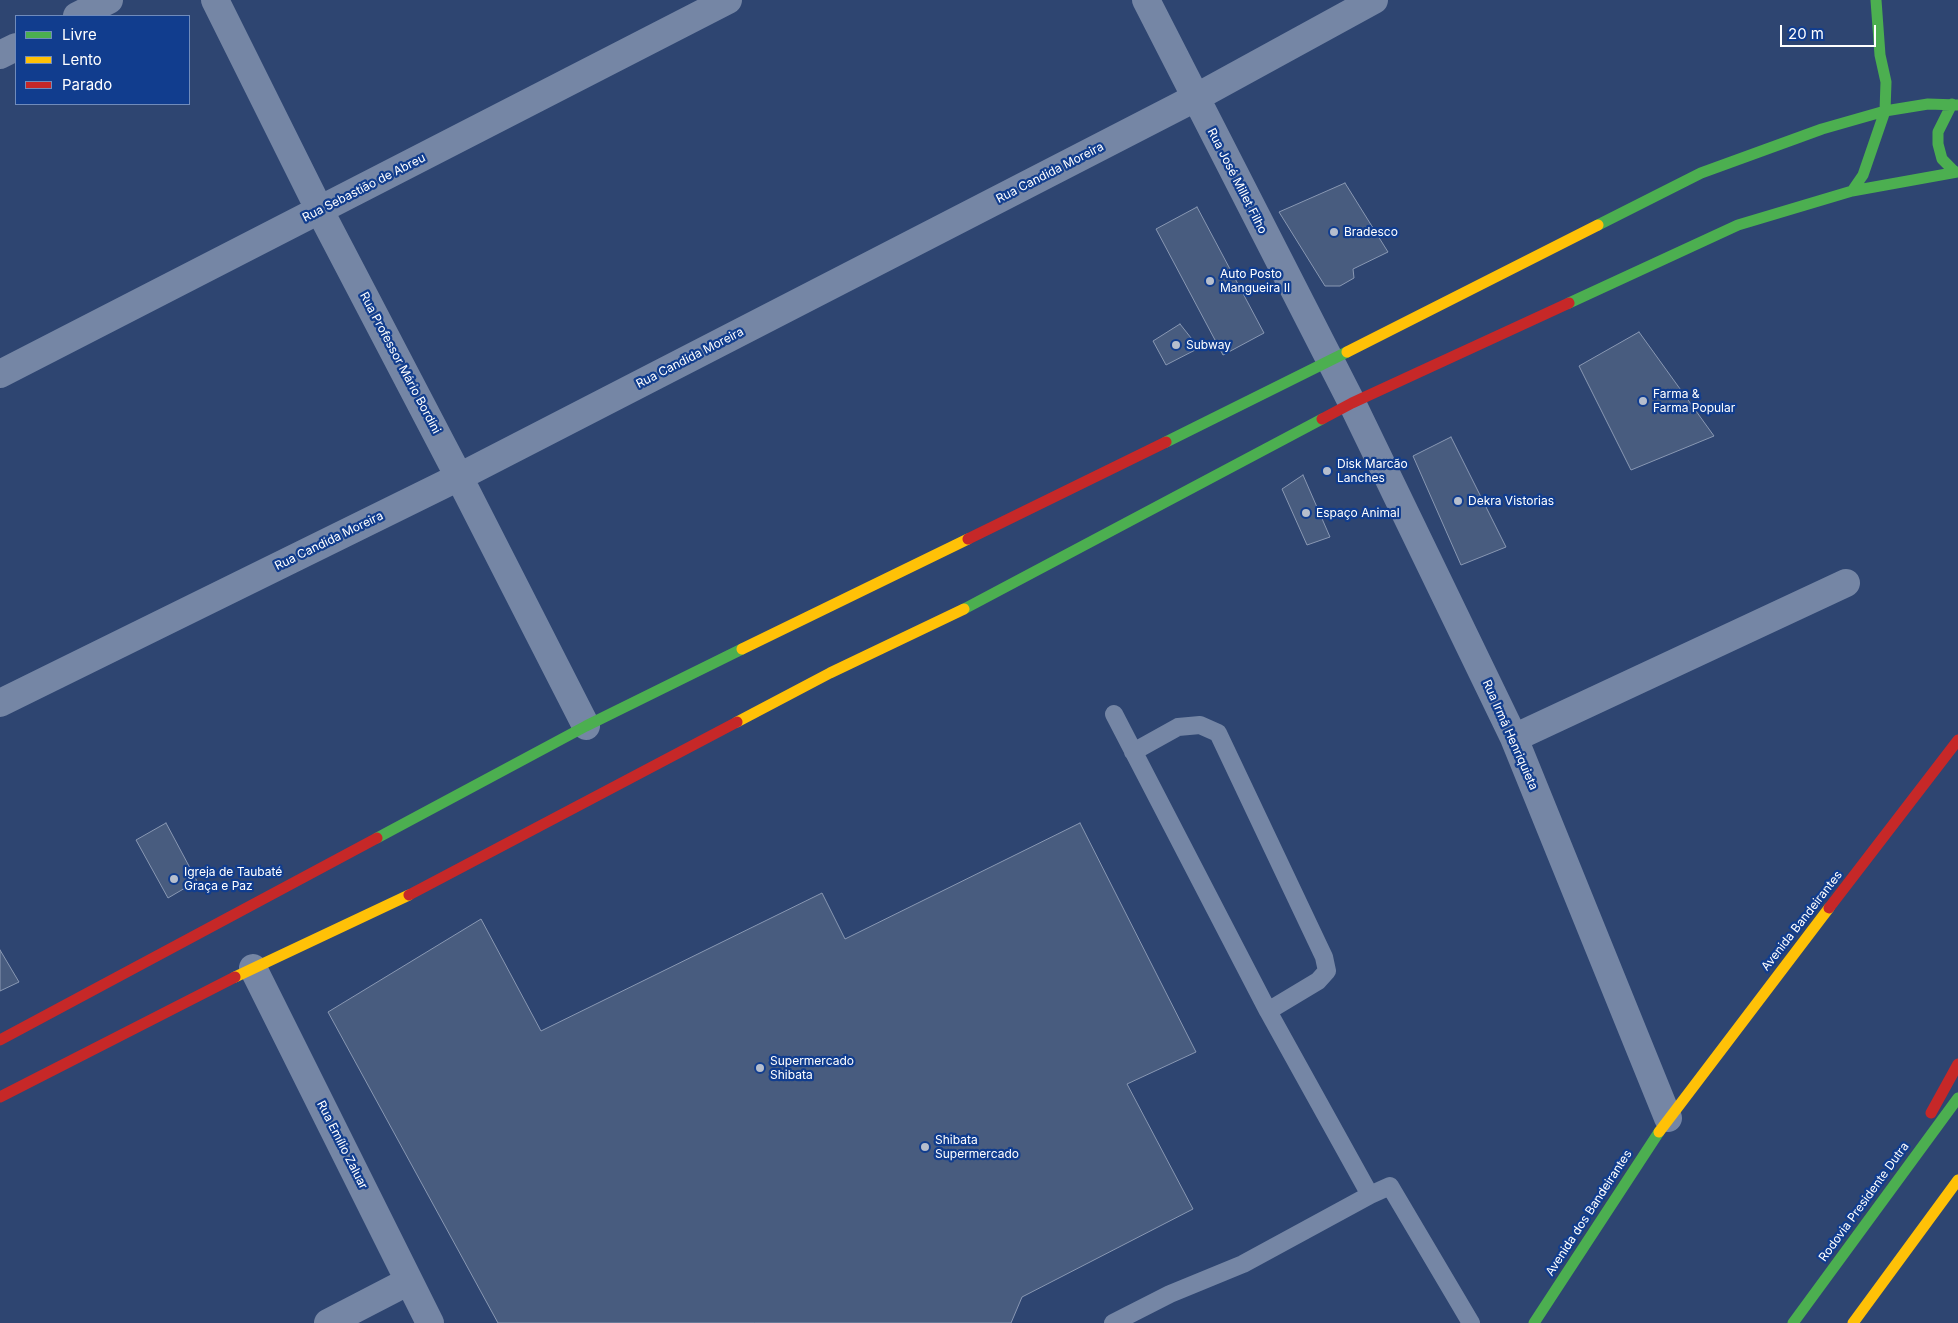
<!DOCTYPE html>
<html>
<head>
<meta charset="utf-8">
<style>
	body { margin:0 }
	#map { position:relative; width:1958px; height:1323px; overflow:hidden; background:#2e4571; font-family:Inter,sans-serif }
	canvas { display:block }
	.legend { position:absolute; left:15px; top:15px; width:175px; height:90px; box-sizing:border-box; background:#113d8e; border:1px solid #708bbb; margin:0; padding:6px 9px; list-style:none; font-size:15px; color:#fff }
	.legend li { display:flex; align-items:center; gap:10px; height:25px }
	.legend b { width:25px; border:1px solid #708bbb }
	.scale { position:absolute; left:1780px; top:25px; width:96px; height:22px; box-sizing:border-box; border:2px solid #fff; border-top:0; padding-left:6px; font-size:15px; line-height:18px; white-space:nowrap; color:#fff; -webkit-text-stroke:4px #113d8e; paint-order:stroke }
</style>
</head>
<body>
<div id="map">
<canvas width="1958" height="1323"></canvas>
<ul class="legend">
<li><b style="height:6px;background:#4caf50"></b>Livre</li>
<li><b style="height:6px;background:#ffc107"></b>Lento</li>
<li><b style="height:6px;background:#c62828"></b>Parado</li>
</ul>
<div class="scale">20 m</div>
</div>
<script>
const ctx = document.querySelector('canvas').getContext('2d');
ctx.lineJoin = 'round';
function fillPath(path, color) { ctx.fillStyle = color; ctx.fill(path, 'evenodd'); }
const toPath = rows => new Path2D(rows.map(r => 'M' + r).join(''));
function trace(path, color, width, dash) { ctx.strokeStyle = color; ctx.lineWidth = width; ctx.lineCap = dash ? 'butt' : 'round'; ctx.setLineDash(dash || []); ctx.stroke(path); }
function label(font, color, halo, rows, align = 'center') {
  ctx.font = font + ' Inter,sans-serif'; ctx.lineWidth = 4.5; ctx.setLineDash([]); ctx.textBaseline = 'middle'; ctx.strokeStyle = halo; ctx.fillStyle = color; for (const [text, x, y, turn = 0] of rows) {
    ctx.save(); ctx.translate(x, y); ctx.rotate((+turn || 0) * Math.PI / 180); ctx.textAlign = isNaN(turn) ? turn : align; if (halo) ctx.strokeText(text, 0, 0); ctx.fillText(text, 0, 0); ctx.restore();
  }
}
const building = toPath([
	[1345,183,1388,252,1353,269,1354,278,1340,286,1325,286,1279,212,1345,183],
	[1197,207,1264,333,1223,355,1156,229,1197,207],
	[1180,324,1199,348,1166,365,1153,341,1180,324],
	[1639,332,1714,436,1631,470,1579,366,1639,332],
	[1451,437,1506,547,1461,565,1413,456,1451,437],
	[1303,475,1330,537,1307,545,1282,489,1303,475],
	[166,823,197,881,168,898,136,840,166,823],
	[1080,823,1196,1052,1127,1084,1193,1209,1022,1297,1011,1323,498,1323,328,1012,481,919,541,1031,822,893,845,939,1080,823],
	[0,950,19,982,0,991,0,950]
]);
const lane = toPath([
	[1114,714,1268,1011,1370,1195],
	[1133,752,1178,727,1200,725,1218,733,1324,957,1327,971,1318,981,1268,1011],
	[1113,1323,1170,1294,1243,1264,1370,1195,1390,1186,1471,1323]
]);
const street = toPath([
	[215,0,320,211,459,477,586,726],
	[1146,0,1352,403,1514,738,1668,1118],
	[77,16,109,0],
	[0,55,16,47],
	[0,374,728,0],
	[0,703,459,477,1195,98,1374,0],
	[1514,738,1846,583],
	[253,968,430,1323],
	[328,1323,409,1281]
]);
const fast = toPath([
	[1952,104,1938,132,1938,144,1942,159,1955,172],
	[1885,111,1928,104,1958,105],
	[1852,191,1863,175,1885,111,1886,82,1880,55,1876,0],
	[1852,191,1958,172],
	[1598,225,1701,173,1822,129,1885,111],
	[1569,303,1738,225,1852,191],
	[1166,442,1347,352],
	[964,609,1322,419],
	[377,838,586,726,742,649],
	[1534,1323,1659,1132],
	[1793,1323,1958,1098]
]);
const slow = toPath([
	[1347,352,1598,225],
	[742,649,968,539],
	[737,722,830,673,964,609],
	[235,977,409,895],
	[1659,1132,1829,908],
	[1853,1323,1958,1180]
]);
const jam = toPath([
	[1322,419,1352,403,1569,303],
	[968,539,1166,442],
	[409,895,737,722],
	[1829,908,1958,740],
	[0,1040,377,838],
	[0,1097,235,977],
	[1931,1113,1958,1064]
]);
const markers = [
	[1334,232,5,"#b6becd"],
	[1210,281,5,"#b6becd"],
	[1176,345,5,"#b6becd"],
	[1643,401,5,"#b6becd"],
	[1327,471,5,"#b6becd"],
	[1458,501,5,"#b6becd"],
	[1306,513,5,"#b6becd"],
	[174,879,5,"#b6becd"],
	[760,1068,5,"#b6becd"],
	[925,1147,5,"#b6becd"]
];
const streetNames = [
	["Rua Candida Moreira",1050,173,-27],
	["Rua José Millet Filho",1237,181,63],
	["Rua Sebastião de Abreu",364,188,-27],
	["Rua Candida Moreira",690,358,-27],
	["Rua Professor Mário Bordini",400,363,62],
	["Rua Candida Moreira",329,541,-26],
	["Rua Irmã Henriquieta",1510,735,66],
	["Avenida Bandeirantes",1802,921,-52],
	["Rua Emílio Zaluar",342,1145,63],
	["Rodovia Presidente Dutra",1864,1202,-54],
	["Avenida dos Bandeirantes",1589,1213,-57]
];
const poiNames = [
	["Bradesco",1344,232],
	["Auto Posto",1220,274],
	["Mangueira II",1220,288],
	["Subway",1186,345],
	["Farma &",1653,394],
	["Farma Popular",1653,408],
	["Disk Marcão",1337,464],
	["Lanches",1337,478],
	["Dekra Vistorias",1468,501],
	["Espaço Animal",1316,513],
	["Igreja de Taubaté",184,872],
	["Graça e Paz",184,886],
	["Supermercado",770,1061],
	["Shibata",770,1075],
	["Shibata",935,1140],
	["Supermercado",935,1154]
];
fillPath(building, '#485c7f');
trace(building, '#8998b3', 1);
trace(lane, '#7586a5', 18);
trace(street, '#7586a5', 28);
trace(fast, '#4caf50', 11);
trace(slow, '#ffc107', 11);
trace(jam, '#c62828', 11);
for (const [x, y, r, color] of markers) { const dot = new Path2D(); dot.arc(x, y, r, 0, 2 * Math.PI); ctx.fillStyle = color; ctx.fill(dot); trace(dot, '#113d8e', 2); }
label('12px', '#fff', '#113d8e', streetNames);
label('12px', '#fff', '#113d8e', poiNames, 'left');
</script>
</body>
</html>
